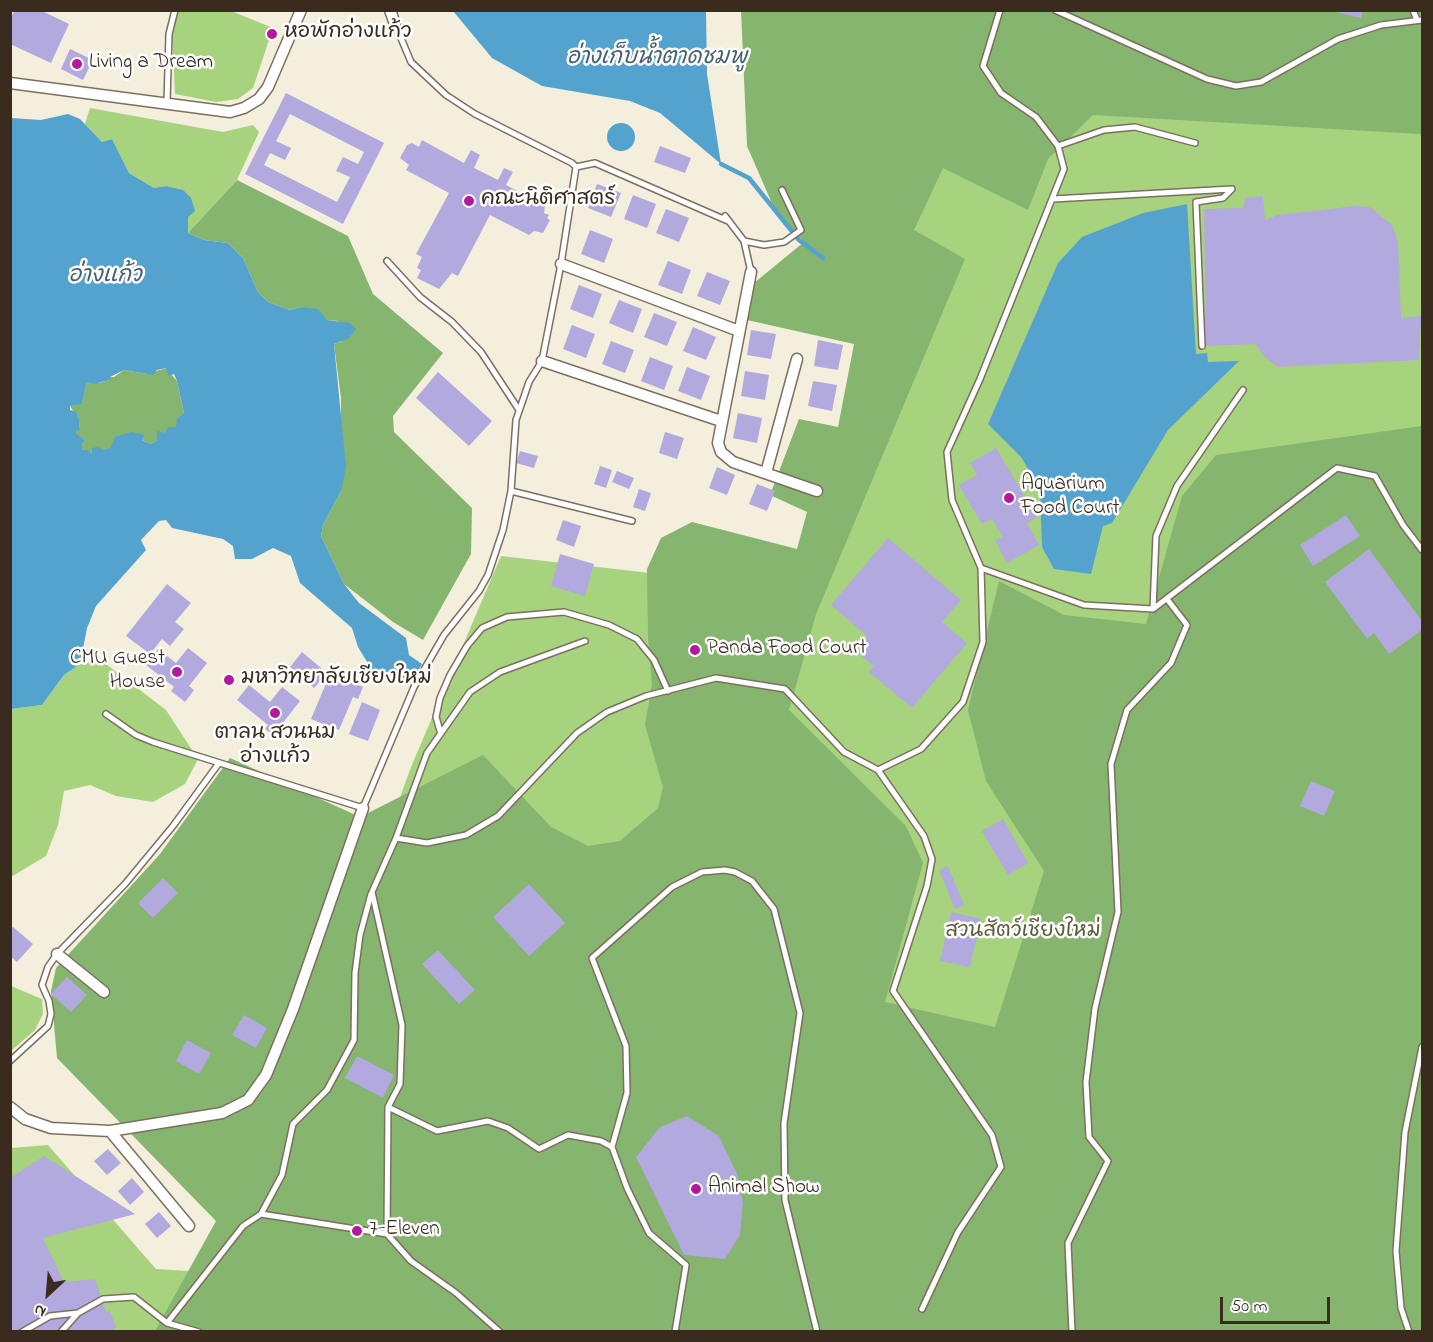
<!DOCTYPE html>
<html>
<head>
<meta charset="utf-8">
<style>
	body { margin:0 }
	#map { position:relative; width:1433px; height:1342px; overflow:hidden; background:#f4efdc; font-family:"Indie Flower",sans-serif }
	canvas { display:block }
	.frame { position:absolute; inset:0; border:12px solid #3b2a1e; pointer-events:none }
	.north { position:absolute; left:18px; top:1264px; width:60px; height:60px; -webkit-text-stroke:4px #fff; paint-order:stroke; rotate:206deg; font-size:16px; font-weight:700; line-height:24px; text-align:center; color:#3b2a1e }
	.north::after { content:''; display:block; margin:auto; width:21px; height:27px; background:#3b2a1e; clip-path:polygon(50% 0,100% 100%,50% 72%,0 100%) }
	.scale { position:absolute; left:1220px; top:1297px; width:110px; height:27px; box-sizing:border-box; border:3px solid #3b2a1e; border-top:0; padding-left:8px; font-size:18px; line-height:21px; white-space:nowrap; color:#3b2a1e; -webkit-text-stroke:4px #fff; paint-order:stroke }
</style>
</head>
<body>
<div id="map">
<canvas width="1433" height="1342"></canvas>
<div class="frame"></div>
<div class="north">N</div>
<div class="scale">50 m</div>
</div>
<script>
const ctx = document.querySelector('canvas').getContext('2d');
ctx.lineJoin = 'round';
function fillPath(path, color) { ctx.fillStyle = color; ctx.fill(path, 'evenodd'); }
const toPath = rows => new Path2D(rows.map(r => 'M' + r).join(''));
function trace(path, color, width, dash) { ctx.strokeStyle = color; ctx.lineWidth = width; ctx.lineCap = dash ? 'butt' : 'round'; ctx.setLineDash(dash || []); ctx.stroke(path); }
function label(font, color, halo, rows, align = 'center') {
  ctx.font = font + ' "Indie Flower","Playpen Sans Thai",sans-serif'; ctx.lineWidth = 5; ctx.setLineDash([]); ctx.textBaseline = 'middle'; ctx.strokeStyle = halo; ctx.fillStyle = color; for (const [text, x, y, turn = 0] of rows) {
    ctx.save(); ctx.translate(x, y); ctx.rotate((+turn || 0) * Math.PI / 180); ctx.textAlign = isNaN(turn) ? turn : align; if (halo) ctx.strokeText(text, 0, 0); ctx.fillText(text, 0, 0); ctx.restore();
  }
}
const green = toPath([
	[179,10,231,11,273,28,253,88,238,99,216,102,175,94,172,31],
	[1422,11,1422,1331,11,1332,11,1148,48,1145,156,1269,189,1271,268,1161,411,767,501,556,817,592,908,259,877,91],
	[90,108,223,132,253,125,259,132,237,180,188,233,188,217,166,186,154,188,129,173,112,139,102,142,85,124],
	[102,661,166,710,198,759,185,784,153,802,116,796,90,785,64,791,58,825,46,856,11,877,10,709,42,705,64,675,80,664],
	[11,986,42,999,43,1014,35,1030,11,1051]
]);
const forest = toPath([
	[741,11,1422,11,1422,137,1420,134,1093,115,1048,159,1028,210,943,168,914,230,965,259,816,614,789,710,906,826,923,863,885,1002,995,1027,1044,871,986,781,968,710,999,581,1064,615,1146,624,1182,496,1216,455,1422,426,1422,1331,155,1331,216,1221,57,1058,51,991,56,968,160,854,230,758,360,817,483,755,551,827,588,846,620,841,658,808,663,787,645,725,652,685,648,638,647,569,661,538,692,522,797,549,807,512,770,495,799,419,838,427,854,344,738,318,743,292,804,242,774,208,747,146],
	[237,180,348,236,373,294,443,353,393,416,394,432,472,508,471,554,423,640,393,622,344,584,321,536,323,525,341,491,341,398,334,344,343,341,338,321,327,320,301,307,290,310,268,302,258,292,243,258,228,243,204,240,188,233],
	[166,368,177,381,184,413,176,427,151,444,142,440,145,435,137,435,92,456,82,450,82,444,85,442,83,438,76,435,76,430,80,430,79,421,70,406,82,403,87,382,99,383,110,380,110,377,114,377,124,370,147,374]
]);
const water = toPath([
	[453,11,706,11,707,74,721,164,660,113,630,101,542,86,492,58],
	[68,114,80,119,102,142,112,139,129,173,154,188,166,186,183,190,191,198,195,211,188,217,188,233,204,240,228,243,243,258,258,292,268,302,290,310,301,307,318,309,327,320,350,323,356,329,348,339,334,344,346,467,341,491,323,525,321,536,344,584,359,603,406,638,409,655,422,664,411,683,391,679,372,670,358,647,352,628,300,583,291,556,273,548,252,559,235,559,233,546,223,539,172,528,166,520,159,521,141,540,146,550,96,606,87,628,80,664,64,675,42,705,11,709,11,118,41,120],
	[166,368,168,376,174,374,177,381,184,413,177,419,176,427,168,427,165,433,157,431,157,440,151,444,142,440,145,435,131,432,115,437,111,447,104,450,97,447,92,448,92,455,87,450,82,450,82,444,85,442,83,438,76,434,76,431,80,430,79,420,76,412,70,410,70,406,82,404,87,382,94,384,110,380,110,377,124,370,153,375,157,370],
	'607 137a14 14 0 1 1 28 0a14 14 0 1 1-28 0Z',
	[1187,204,1196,354,1207,353,1208,362,1239,361,1168,430,1112,523,1103,526,1091,574,1054,569,1042,547,1040,489,1021,457,988,424,1058,263,1082,237,1143,213]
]);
const stream = toPath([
	[721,164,749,178,799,240,823,258]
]);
const building = toPath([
	[15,10,40,10,69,24,51,63,10,44,10,19],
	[1339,10,1363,10,1361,18,1339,13],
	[70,49,93,60,83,80,61,69],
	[286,93,384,143,343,224,245,174],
	[290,114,364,152,358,164,343,157,336,171,350,177,337,202,264,165,270,153,285,160,291,148,276,141],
	[422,140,464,163,471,150,480,155,474,168,498,180,504,168,513,172,506,185,545,206,544,213,549,215,547,218,550,220,543,233,534,231,529,235,490,215,458,276,452,273,439,289,417,278,421,270,417,268,422,257,416,254,449,193,406,170,409,165,400,158,407,145,412,143,419,147],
	[660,146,691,158,685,173,654,162],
	[597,184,621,193,611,217,588,208],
	[633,195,656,204,647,228,624,219],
	[1263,196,1265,220,1278,215,1355,206,1370,207,1392,225,1398,241,1401,318,1421,316,1419,360,1278,367,1266,358,1255,344,1206,346,1204,209,1243,208,1245,198],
	[666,209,689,218,679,242,656,233],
	[590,230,613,239,604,263,581,254],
	[668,261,691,270,682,294,658,285],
	[707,272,730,281,720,305,697,296],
	[579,285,602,294,593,318,570,309],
	[619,300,642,309,633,333,609,323],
	[654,313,677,322,667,346,644,337],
	[572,325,595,334,586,358,563,349],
	[693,327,716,337,706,360,683,351],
	[751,330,776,334,771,359,747,355],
	[818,340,843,345,838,370,814,366],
	[611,341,634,350,625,373,602,364],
	[650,357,673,366,664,390,641,381],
	[687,367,710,376,701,400,678,391],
	[745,371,769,375,765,400,741,396],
	[438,372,492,421,469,446,416,398],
	[813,381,837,385,832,411,808,406],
	[738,413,762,418,757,443,733,438],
	[665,432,684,438,677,459,659,453],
	[996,448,1037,517,1027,523,1039,545,1007,563,995,540,1003,537,992,519,982,524,959,485,977,475,970,463],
	[520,451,538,456,534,468,516,463],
	[600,466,612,470,606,488,594,484],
	[717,467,735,475,727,495,709,488],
	[617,471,634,478,629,489,612,482],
	[757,484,775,491,767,511,749,504],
	[639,489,651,493,645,511,633,507],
	[1346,515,1360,536,1313,566,1300,545],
	[563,520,581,526,574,547,556,540],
	[888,538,961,600,942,622,967,643,912,708,869,672,874,666,859,654,866,645,862,642,867,636,831,605],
	[1369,549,1422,621,1422,630,1389,654,1374,633,1367,639,1325,582],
	[560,554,594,564,585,596,551,586],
	[167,584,191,603,175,622,184,629,170,646,162,639,150,654,126,636],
	[188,648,207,663,189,686,194,690,185,702,171,691,174,687,146,665,158,649,176,663],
	[302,652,327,673,314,688,290,667],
	[330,674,363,687,358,699,353,697,339,730,311,719],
	[249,685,270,702,282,687,300,701,282,724,288,728,279,739,265,729,268,725,237,700],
	[362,702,380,710,368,741,349,734],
	[1311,781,1335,791,1324,816,1300,806],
	[1003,819,1028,863,1008,875,982,831],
	[948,866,964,905,955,909,939,870],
	[163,878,178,893,153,918,138,903],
	[529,884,565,923,529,956,493,917],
	[951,912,981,919,970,967,940,961],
	[13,927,33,944,17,962,10,956,10,930],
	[438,950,475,990,459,1004,422,964],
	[67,977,87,995,71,1012,51,994],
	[244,1015,267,1028,256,1048,232,1035],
	[187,1040,211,1053,199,1074,176,1061],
	[357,1056,394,1075,383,1098,345,1078],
	[687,1116,719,1136,737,1174,743,1203,740,1235,725,1259,684,1255,636,1157,660,1127],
	[108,1149,121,1163,107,1175,94,1161],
	[44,1156,135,1214,43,1238,64,1282,95,1279,106,1312,110,1311,116,1327,111,1332,10,1332,10,1178],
	[132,1178,144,1192,130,1205,118,1191],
	[159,1212,171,1226,157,1238,145,1224]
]);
const lane = toPath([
	[1055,10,1207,79,1236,86,1261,82,1338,39,1381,25,1422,20],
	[1413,10,1417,20],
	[395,24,411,62,446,95,475,114,572,163,576,167],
	[167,102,169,34,175,10],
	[1058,146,1104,130,1135,127,1195,143],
	[576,167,595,163,728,221],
	[1053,199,1232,189,1223,198,1196,202,1202,346],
	[725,216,744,241,764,245,784,242,801,230,782,190],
	[744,241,751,272],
	[387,261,420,297,452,322,481,352,519,410],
	[511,491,632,521],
	[981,568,1084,605,1153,609,1337,468,1375,476,1403,525,1422,550],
	[1153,609,1156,536,1177,486,1243,390],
	[106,714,136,735,153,742,363,808,414,687,444,635,479,591,488,575,503,530,511,491,516,420,529,382,542,361,561,264,576,167],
	[440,731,436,717,440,698,450,675,467,646,482,628,507,617,564,612,609,625,637,639,654,660,668,691],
	[878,770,924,836,932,859,927,886,893,991,992,1135,1001,1167,958,1232,922,1309],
	[396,838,427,753,470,692,500,672,585,641],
	[10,1061,48,1026,51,1014,49,1001,42,985,48,967,57,954,125,884,173,826,219,763],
	[388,1107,437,1131,488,1121,508,1128,539,1149,568,1135,601,1141,612,1147],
	[261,1214,282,1175,293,1124,327,1090,354,1040,355,973,360,935,371,894],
	[387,1234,388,1107,400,1084,402,1025,372,892,396,838,427,843,466,835,498,816,577,733,607,712,646,696,716,678,785,689,844,752,878,770,921,749,963,702,983,642,981,568,952,500,947,452,980,379,1064,169,1058,146,1036,117,1001,93,983,66,1000,10],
	[167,1323,243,1226,261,1214,387,1234,411,1261,456,1293,500,1332],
	[22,1332,50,1316,78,1313,103,1299,134,1297,167,1323,199,1332],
	[61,1332,78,1313],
	[675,1332,686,1265,649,1233,627,1188,612,1147,627,1093,626,1046,592,958,672,887,702,872,725,870,735,872,752,881,774,909,800,1013,784,1123,785,1200,817,1332],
	[1072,1332,1068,1243,1108,1161,1089,1137,1086,1082,1095,1008,1118,912,1111,764,1127,710,1171,663,1187,625,1167,599],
	[1409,1332,1401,1308,1396,1251,1405,1132,1422,1047]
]);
const street = toPath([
	[390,10,395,24],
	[10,83,230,112,244,108,259,99,268,87,301,10],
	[561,264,739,331],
	[751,272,718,443,721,452,733,462,817,491],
	[542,361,721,421],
	[766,473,797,359],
	[57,954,104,992],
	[10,1107,25,1119,51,1128,110,1131,222,1113,248,1100,266,1075,293,1009,363,808],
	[110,1131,189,1226]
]);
const markers = [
	[272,34,6,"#b5179e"],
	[77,64,6,"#b5179e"],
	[469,201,6,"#b5179e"],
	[1009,498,6,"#b5179e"],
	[695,650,6,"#b5179e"],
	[177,672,6,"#b5179e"],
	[229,680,6,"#b5179e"],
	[275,713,6,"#b5179e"],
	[696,1189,6,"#b5179e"],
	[357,1231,6,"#b5179e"]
];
const poiNames = [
	["หอพักอ่างแก้ว",284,34],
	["Living a Dream",89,64],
	["คณะนิติศาสตร์",481,201],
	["Aquarium",1021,486],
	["Food Court",1021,510],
	["Panda Food Court",707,650],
	["CMU Guest",165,660,"right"],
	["House",165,684,"right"],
	["มหาวิทยาลัยเชียงใหม่",241,680],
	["ตาลน สวนนม",275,735,"center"],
	["อ่างแก้ว",275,759,"center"],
	["Animal Show",708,1189],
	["7-Eleven",369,1231]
];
const parkNames = [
	["สวนสัตว์เชียงใหม่",1023,933]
];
const waterNames = [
	["อ่างเก็บน้ำตาดชมพู",657,59],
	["อ่างแก้ว",105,277]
];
fillPath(green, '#a7d37f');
fillPath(forest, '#85b56e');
fillPath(water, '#54a3ce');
trace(stream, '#54a3ce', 4.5);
fillPath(building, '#b2a9de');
trace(lane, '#7c6f60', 8);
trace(street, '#7c6f60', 13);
trace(lane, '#fff', 5);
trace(street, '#fff', 10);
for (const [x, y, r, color] of markers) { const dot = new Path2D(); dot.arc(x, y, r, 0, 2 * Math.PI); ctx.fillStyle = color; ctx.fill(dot); trace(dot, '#fff', 2); }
label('21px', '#3b2a1e', '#fff', poiNames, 'left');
label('21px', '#5b5d3b', '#fff', parkNames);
label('italic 22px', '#46606d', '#fff', waterNames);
</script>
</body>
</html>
